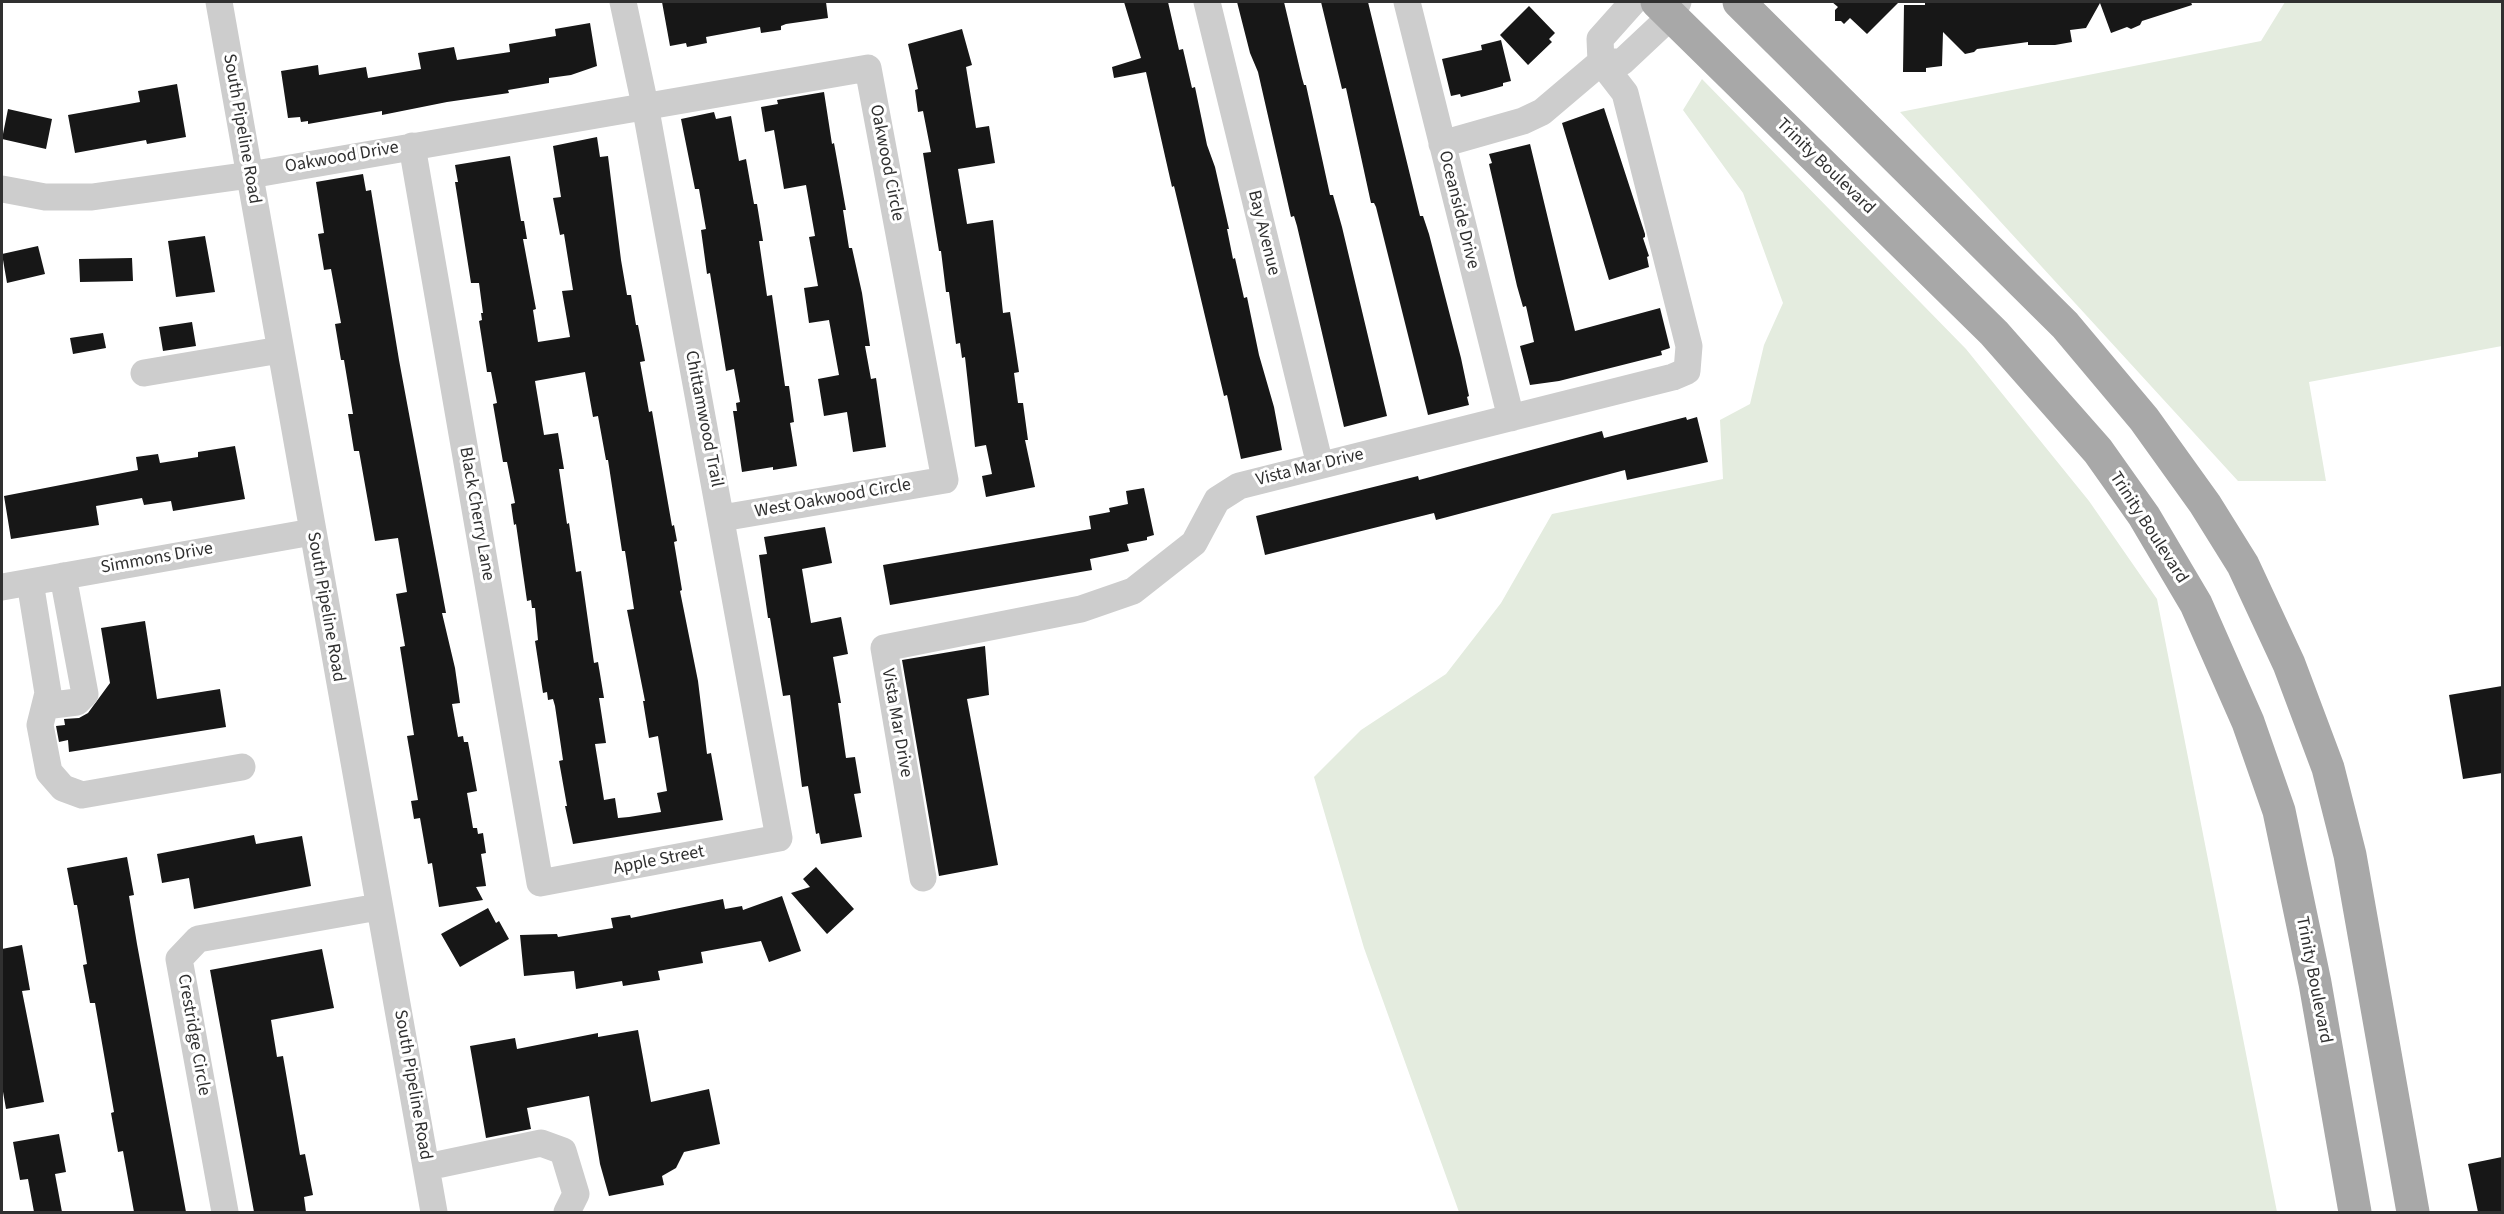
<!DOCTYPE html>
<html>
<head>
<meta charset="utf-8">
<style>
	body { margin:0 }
	#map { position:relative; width:2504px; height:1214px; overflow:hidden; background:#fff; font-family:"Source Sans 3",sans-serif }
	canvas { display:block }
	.frame { position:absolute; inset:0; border:3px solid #303030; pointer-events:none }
</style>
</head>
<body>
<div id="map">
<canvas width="2504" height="1214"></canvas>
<div class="frame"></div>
</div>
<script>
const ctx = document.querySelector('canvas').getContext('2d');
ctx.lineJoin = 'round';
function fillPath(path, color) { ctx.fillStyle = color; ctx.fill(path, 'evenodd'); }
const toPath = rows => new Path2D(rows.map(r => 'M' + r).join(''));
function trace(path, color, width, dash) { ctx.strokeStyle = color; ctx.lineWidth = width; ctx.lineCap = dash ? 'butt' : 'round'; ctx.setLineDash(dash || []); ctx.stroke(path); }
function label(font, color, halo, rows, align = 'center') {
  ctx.font = font + ' "Source Sans 3",sans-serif'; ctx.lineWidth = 6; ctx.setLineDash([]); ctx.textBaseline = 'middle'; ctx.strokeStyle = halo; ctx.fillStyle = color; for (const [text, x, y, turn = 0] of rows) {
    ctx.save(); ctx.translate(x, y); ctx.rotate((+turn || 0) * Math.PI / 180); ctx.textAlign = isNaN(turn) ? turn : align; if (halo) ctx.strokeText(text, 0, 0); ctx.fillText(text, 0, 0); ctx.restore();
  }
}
const green = toPath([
	[2285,2,2502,2,2502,346,2309,382,2326,481,2238,481,1900,112,2261,41],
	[1702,79,1966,349,2089,501,2157,599,2277,1212,1459,1212,1364,948,1314,777,1361,730,1446,674,1501,603,1552,514,1723,479,1720,420,1750,404,1764,345,1783,303,1743,193,1683,110]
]);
const building = toPath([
	[662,2,826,2,828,18,786,24,781,26,781,30,761,33,760,27,706,37,707,43,687,47,686,43,670,46],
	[1124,2,1168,2,1179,50,1183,49,1192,88,1195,87,1207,145,1215,167,1229,229,1227,229,1233,259,1235,258,1244,298,1247,297,1259,355,1274,407,1282,450,1241,459,1227,395,1224,396,1174,186,1172,187,1146,72,1114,78,1112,67,1141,58],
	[1237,2,1284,2,1302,78,1304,85,1306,85,1330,195,1333,195,1342,227,1387,416,1344,427,1297,226,1294,216,1291,217,1258,72,1250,53],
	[1321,2,1368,2,1420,216,1423,216,1429,234,1461,358,1469,396,1467,397,1469,405,1428,415,1376,207,1374,203,1371,203,1346,88,1342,89],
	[1832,2,1899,2,1867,34,1850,18,1844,24,1841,21,1835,21,1835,10,1838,7],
	[1955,2,2191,2,2192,5,2142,21,2140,25,2131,29,2127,27,2111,33,2100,3,2086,28,2070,30,2072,42,2055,45,2028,45,2028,42,1977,49,1974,52,1965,54,1943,32,1942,66,1926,68,1926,72,1903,72,1904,5,1925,5,1925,3],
	[1529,6,1555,33,1549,39,1552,42,1528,65,1500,35],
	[590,23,597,66,571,75,549,78,549,83,508,90,509,93,447,102,382,115,382,111,308,124,308,121,301,122,300,117,288,118,281,71,318,65,319,75,366,67,368,78,421,69,418,53,454,47,457,60,510,52,509,44,556,36,555,29],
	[962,29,972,65,966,67,976,128,989,126,995,163,958,169,967,224,993,220,1003,313,1010,312,1019,372,1014,373,1018,403,1023,403,1028,440,1025,440,1035,487,986,497,982,476,992,474,986,445,975,447,965,357,962,358,960,343,956,344,949,292,946,292,941,251,939,251,923,153,931,152,923,111,918,112,915,90,918,89,908,44],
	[1501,40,1511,81,1503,83,1503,86,1485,91,1461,97,1460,94,1451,96,1442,59,1482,50,1481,45],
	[177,84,186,137,147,144,146,140,75,153,68,115,140,102,138,91],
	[824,92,832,144,834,143,846,210,843,210,849,248,852,248,862,293,870,346,865,346,871,379,876,378,886,447,853,452,847,412,824,416,818,379,839,375,829,320,809,323,804,288,818,286,809,237,815,236,806,185,784,189,774,130,765,132,761,107,778,104,777,100],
	[1604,108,1645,234,1645,237,1643,238,1649,256,1647,257,1649,267,1609,280,1562,123],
	[8,109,52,119,46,149,2,139],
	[714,112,716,119,731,116,739,161,746,159,754,204,757,204,763,241,759,241,767,296,772,295,785,386,789,386,794,422,790,423,797,466,773,470,773,467,742,472,733,411,737,411,736,403,740,402,734,369,726,371,710,273,707,274,701,230,706,229,699,189,695,189,681,119],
	[597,137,600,157,608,156,621,260,627,295,631,295,636,325,638,325,645,361,640,362,649,412,652,411,672,526,674,525,677,541,674,542,682,590,680,591,698,681,707,754,711,753,723,820,573,844,565,806,567,806,559,761,563,760,555,706,553,699,548,700,547,692,543,693,535,641,538,640,535,608,532,608,531,600,527,601,516,524,514,525,511,504,515,503,507,462,503,462,493,404,497,403,491,372,487,372,479,321,482,320,481,313,483,313,479,283,471,283,455,182,458,182,455,165,510,156,521,221,524,221,527,239,523,239,536,309,533,310,538,342,570,337,562,291,573,290,564,234,560,235,553,198,561,197,553,146],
	[585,372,593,417,598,416,606,460,608,460,622,551,625,551,634,609,627,610,645,701,643,701,649,738,658,736,667,791,657,793,661,812,629,817,618,818,615,798,604,800,595,744,606,743,599,698,604,698,598,662,594,663,581,571,576,572,569,523,567,524,559,469,564,469,558,433,544,435,535,381],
	[1530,144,1575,331,1660,308,1670,348,1661,351,1662,355,1559,381,1530,385,1520,346,1534,342,1526,306,1523,307,1517,286,1489,164,1492,163,1489,154],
	[363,174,366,191,371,190,399,360,446,613,442,613,455,668,460,703,452,704,458,737,463,736,464,742,468,742,477,791,467,793,473,828,477,828,478,834,483,833,486,853,481,854,486,886,476,887,483,900,439,907,432,863,428,864,420,818,414,819,411,801,418,800,407,736,414,735,400,647,405,646,396,594,407,592,398,538,375,541,359,451,354,451,348,414,353,414,344,360,341,360,335,324,341,323,331,269,324,270,318,234,324,233,316,182],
	[205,236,215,292,176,297,168,241],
	[38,246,45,274,7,283,2,254],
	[132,258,133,281,80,282,79,259],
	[192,322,196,346,163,351,159,327],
	[103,333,106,348,73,354,70,338],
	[1686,417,1687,420,1697,417,1708,462,1627,480,1625,470,1436,520,1434,513,1265,555,1256,516,1418,476,1419,480,1602,431,1604,438],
	[235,446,245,499,173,511,171,501,144,505,142,498,96,506,99,525,11,539,4,496,138,470,136,457,158,454,160,463,198,457,198,452],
	[1144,488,1154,535,1147,537,1147,540,1127,544,1129,551,1090,559,1092,570,890,605,883,565,1091,529,1089,516,1110,512,1109,508,1128,504,1126,491],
	[825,527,832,563,802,569,811,623,841,617,848,654,833,657,841,703,838,703,846,758,855,757,861,793,854,794,862,837,821,844,819,833,816,834,808,786,802,787,790,695,783,696,770,618,768,618,759,555,767,554,764,537],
	[145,621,157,699,220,689,226,727,69,752,68,740,59,742,56,726,65,725,64,719,79,718,88,713,110,683,101,628],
	[985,646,989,695,967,699,998,865,939,876,902,660],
	[2502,686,2502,773,2463,779,2449,695],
	[254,835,256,844,302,836,311,886,194,909,189,878,162,883,157,854],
	[127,857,134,895,129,896,137,944,186,1212,134,1212,123,1151,118,1152,111,1113,114,1112,95,1003,90,1003,83,965,87,964,77,905,74,905,67,868],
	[816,867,854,909,827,934,791,893,810,887,803,879],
	[782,896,801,951,769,962,761,941,701,952,703,963,658,971,660,980,623,986,622,981,576,989,574,971,524,976,520,935,557,934,558,937,613,928,611,918,630,915,631,918,723,899,725,909,742,906,743,910],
	[488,908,496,923,499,921,509,939,460,967,441,934],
	[22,945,30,990,22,991,44,1102,6,1109,2,1086,2,949],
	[322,949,334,1008,271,1020,277,1057,283,1056,300,1155,305,1154,313,1195,304,1197,306,1212,254,1212,210,970],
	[638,1030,651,1102,709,1089,720,1144,684,1152,676,1168,662,1176,664,1185,609,1196,600,1164,589,1096,527,1108,531,1129,486,1138,470,1046,515,1038,517,1049,598,1033,598,1037],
	[59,1134,66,1172,55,1174,62,1212,34,1212,28,1179,20,1180,13,1142],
	[2502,1157,2502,1212,2478,1212,2468,1164]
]);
const minor = toPath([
	[219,2,434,1212],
	[1207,2,1320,465],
	[1407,2,1511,418],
	[1601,62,1600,39,1633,2],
	[1442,144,1523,121,1542,112,1601,62,1622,62,1671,16,1678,2],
	[412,146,540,883,779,838,645,105,623,2],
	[2,189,45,197,92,197,250,175,868,68,945,480,722,518],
	[144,373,280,350],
	[30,582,48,693,40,725,49,772,63,788,82,795,242,767],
	[2,587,312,532],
	[45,706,77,702,85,694,63,576],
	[923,878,884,648,1081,609,1133,591,1194,543,1217,500,1239,486,1673,377,1687,371,1689,346,1625,93,1601,62],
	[427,1167,541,1143,563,1151,576,1194,567,1212],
	[225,1212,179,959,198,939,378,907]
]);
const major = toPath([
	[1657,2,1994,333,2098,451,2144,516,2196,604,2248,722,2279,811,2315,983,2355,1212],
	[1739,2,2065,325,2144,419,2205,504,2243,565,2289,664,2328,768,2350,855,2413,1212]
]);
const streetNames = [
	["South Pipeline Road",241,129,80],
	["Oakwood Drive",342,158,-10],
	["Oakwood Circle",886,163,79],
	["Trinity Boulevard",1825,167,44],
	["Oceanside Drive",1458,210,76],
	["Bay Avenue",1263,233,76],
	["Chittamwood Trail",703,419,79],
	["Vista Mar Drive",1310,468,-14],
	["West Oakwood Circle",833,499,-10],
	["Black Cherry Lane",476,514,80],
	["Trinity Boulevard",2148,528,57],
	["Simmons Drive",157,559,-10],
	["South Pipeline Road",325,607,80],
	["Vista Mar Drive",896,723,80],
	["Apple Street",659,861,-11],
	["Trinity Boulevard",2313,980,79],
	["Crestridge Circle",193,1035,80],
	["South Pipeline Road",412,1085,80]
];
fillPath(green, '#e4ecdf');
fillPath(building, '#171717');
trace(minor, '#cdcdcd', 27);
trace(major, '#a8a8a8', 33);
label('18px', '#303030', '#fff', streetNames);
</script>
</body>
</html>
